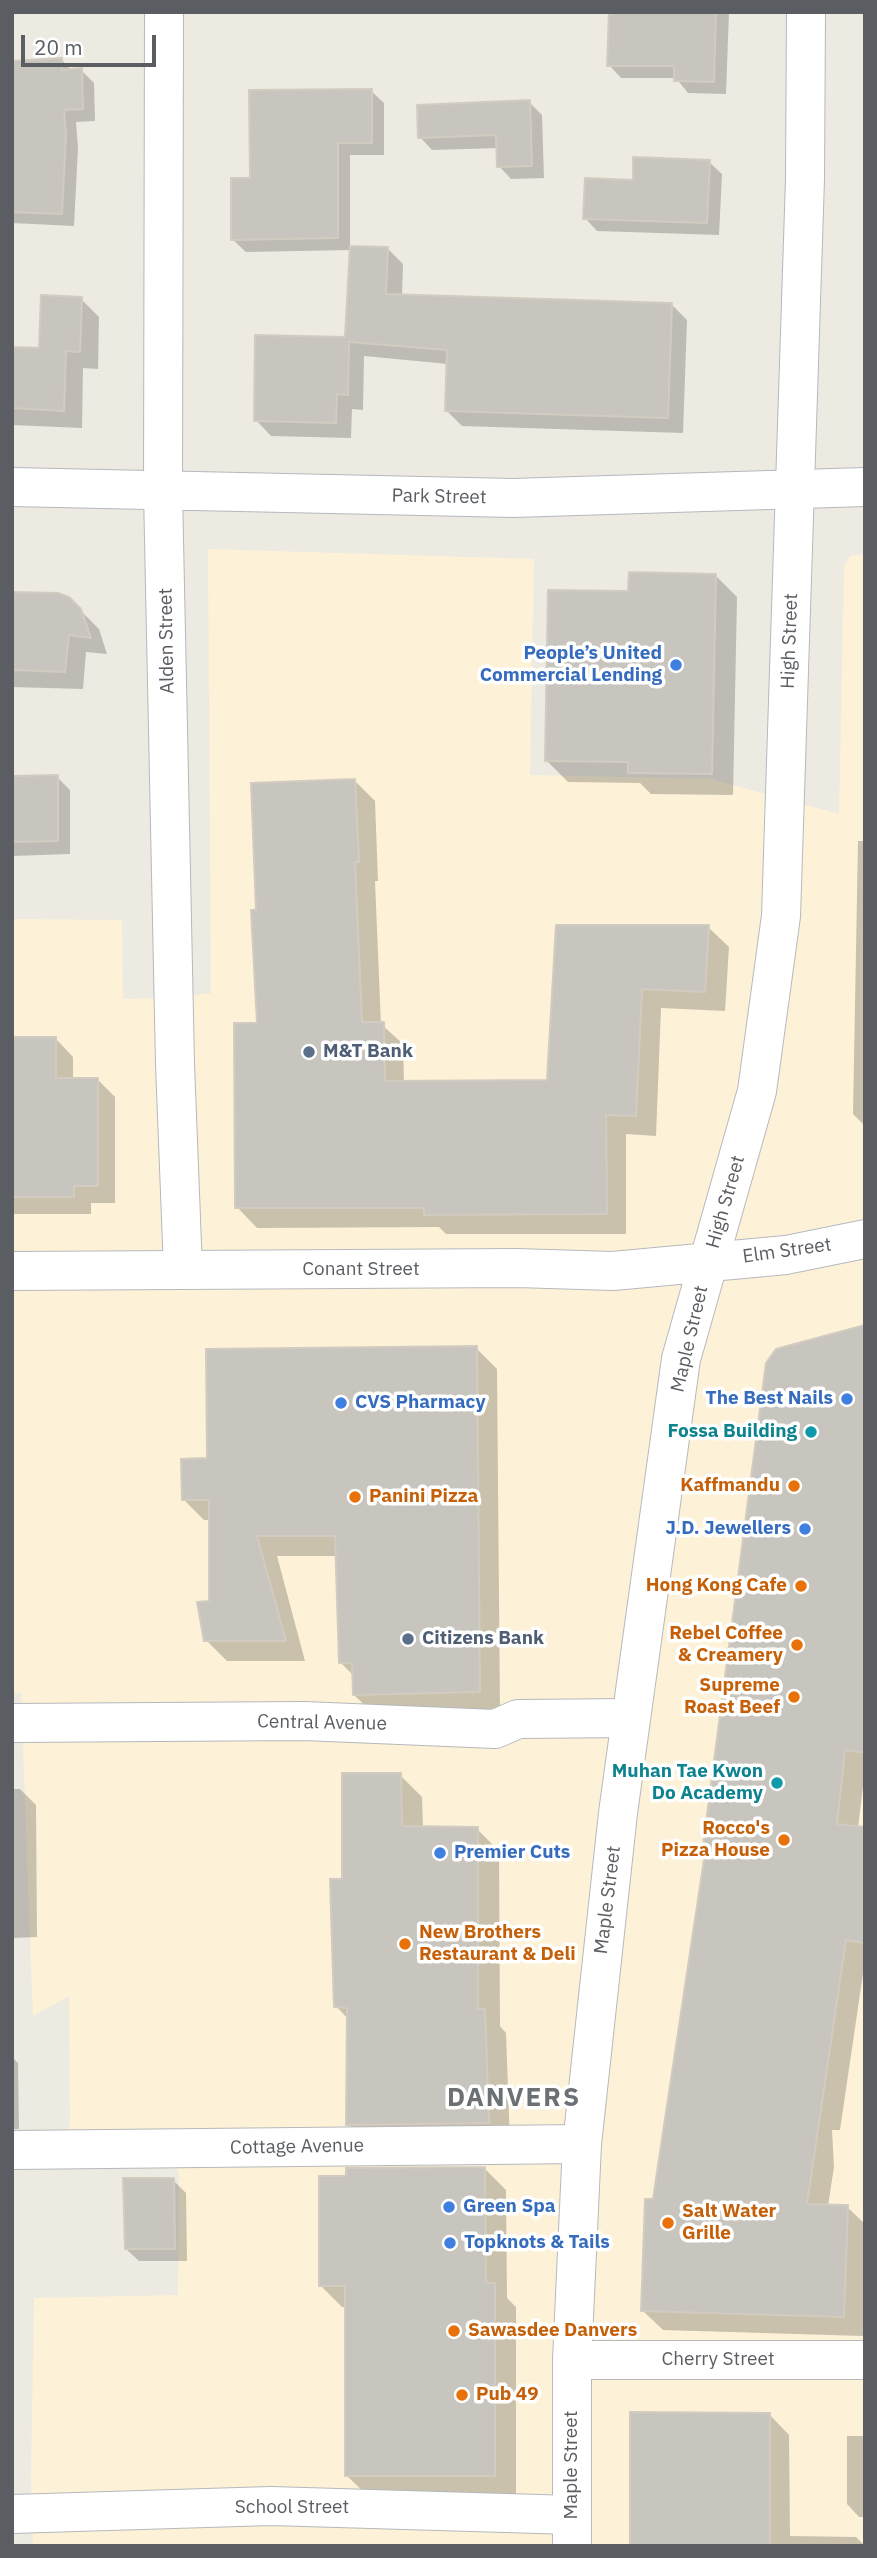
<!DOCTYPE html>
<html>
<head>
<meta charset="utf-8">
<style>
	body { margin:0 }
	#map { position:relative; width:877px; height:2558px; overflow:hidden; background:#edeae2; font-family:"IBM Plex Sans",sans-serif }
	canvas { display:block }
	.frame { position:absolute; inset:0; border:14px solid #5a5e63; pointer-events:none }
	.scale { position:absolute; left:21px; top:35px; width:135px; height:32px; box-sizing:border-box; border:4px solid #5a5e63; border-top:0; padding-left:9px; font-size:21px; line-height:24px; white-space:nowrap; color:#5a5e63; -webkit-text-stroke:5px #fff; paint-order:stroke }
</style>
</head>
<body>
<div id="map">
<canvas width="877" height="2558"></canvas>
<div class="frame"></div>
<div class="scale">20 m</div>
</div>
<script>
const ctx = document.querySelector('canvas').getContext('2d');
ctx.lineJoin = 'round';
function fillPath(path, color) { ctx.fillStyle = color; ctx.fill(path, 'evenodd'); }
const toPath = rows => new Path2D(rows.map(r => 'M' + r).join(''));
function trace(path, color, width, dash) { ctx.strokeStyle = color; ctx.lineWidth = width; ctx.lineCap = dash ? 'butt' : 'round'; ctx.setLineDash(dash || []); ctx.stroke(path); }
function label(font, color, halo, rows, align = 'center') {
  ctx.font = font + ' "IBM Plex Sans",sans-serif'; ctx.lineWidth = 7; ctx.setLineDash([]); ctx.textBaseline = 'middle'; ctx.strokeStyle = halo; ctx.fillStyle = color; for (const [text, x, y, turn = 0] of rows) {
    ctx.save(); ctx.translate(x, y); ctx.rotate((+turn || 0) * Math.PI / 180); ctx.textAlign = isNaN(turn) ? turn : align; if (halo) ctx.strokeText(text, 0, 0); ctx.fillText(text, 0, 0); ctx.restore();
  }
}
const commercial = toPath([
	[208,549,534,559,530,775,710,779,839,814,844,567,850,556,865,554,865,2546,33,2546,31,2477,34,2298,178,2295,179,2174,167,2148,67,2137,70,2123,69,1996,33,2016,21,1693,12,1693,12,919,122,920,123,999,174,998,211,993]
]);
const shadow = toPath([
	[610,12,729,12,726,94,688,93,676,78,621,78,609,65],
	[62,60,72,71,81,70,94,83,95,121,76,122,78,148,74,226,12,223,12,63],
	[371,91,384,103,384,155,350,155,350,248,387,248,403,264,402,296,671,304,687,320,683,433,462,426,447,411,448,364,364,356,363,410,352,409,351,438,271,436,256,420,346,338,351,250,246,252,233,240,252,179],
	[529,102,542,115,544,178,511,179,499,166,498,148,432,150,420,137],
	[709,162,722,174,719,235,597,231,585,218,634,181],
	[81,299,99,317,98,369,83,368,82,428,12,425,12,349,41,350],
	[716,576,737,597,733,795,651,794,640,783,568,782,546,760,630,593],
	[12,594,68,598,99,629,107,654,86,652,83,689,12,687],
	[12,777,57,777,70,790,70,854,12,856],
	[355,781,375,801,378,881,375,881,381,1024,403,1044,404,1082,549,1082,557,927,708,927,729,947,725,1011,661,1008,656,1136,626,1134,626,1234,446,1234,439,1227,257,1228,237,1207,258,1025,257,912],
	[858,841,865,841,865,1126,853,1114],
	[12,1039,56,1039,73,1057,73,1080,97,1079,115,1097,115,1203,91,1203,91,1214,12,1214],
	[476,1348,497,1369,500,1712,375,1715,354,1695,354,1676,341,1663,337,1556,277,1556,305,1661,227,1661,206,1640,211,1603,211,1520,204,1520,183,1499,209,1460],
	[865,1578,865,1769,858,1828,865,1829,865,1960,840,2130,832,2130,834,2167,828,2206,847,2207,865,2224,863,2336,663,2330,643,2311,655,2201,706,1855,704,1852],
	[400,1775,422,1797,423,1828,477,1829,499,1851,500,2026,506,2033,510,2144,370,2146,348,2124,348,2019,336,2006,343,1880],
	[12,1789,20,1789,36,1805,37,1937,12,1938],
	[12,2057,18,2063,19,2129,12,2129],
	[485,2169,506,2190,507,2298,516,2307,516,2497,369,2497,347,2476,347,2307,342,2307,320,2285],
	[173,2180,186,2193,187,2261,139,2261,126,2249],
	[769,2414,789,2435,790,2536,856,2537,865,2546,632,2546],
	[847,2436,865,2436,865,2517,859,2517,847,2504]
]);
const building = toPath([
	[609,12,716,12,714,82,674,81,674,66,607,66,609,12],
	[62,58,62,70,82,68,83,109,64,110,66,134,62,214,12,212,12,61,62,58],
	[372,89,372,143,338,143,338,238,231,240,231,178,250,178,249,90,372,89],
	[530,100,532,166,497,167,496,135,418,138,417,105,530,100],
	[633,157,710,160,707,223,583,219,585,178,633,180,633,157],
	[350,246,388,247,386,294,672,303,668,418,445,411,447,350,349,342,348,395,337,394,336,423,254,421,255,335,345,337,350,246],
	[41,295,82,297,80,352,66,351,64,411,12,408,12,347,39,348,41,295],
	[629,572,716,574,712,774,628,773,628,762,545,761,548,590,628,591,629,572],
	[12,592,58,593,69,597,81,609,91,638,69,635,65,672,12,670,12,592],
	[58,775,58,841,12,842,12,776,58,775],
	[355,779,359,862,355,862,362,1022,384,1022,385,1081,547,1080,556,925,709,925,705,992,642,989,636,1116,606,1115,607,1214,424,1215,424,1208,235,1208,234,1023,257,1023,251,910,256,910,251,783,355,779],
	[12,1037,56,1037,56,1078,98,1078,98,1186,74,1186,74,1197,12,1197,12,1037],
	[865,1325,865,1753,845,1750,837,1824,865,1827,865,1943,846,1940,807,2204,848,2205,844,2317,641,2311,645,2199,653,2199,705,1853,702,1853,766,1363,776,1349,865,1325],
	[477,1346,480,1692,353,1695,352,1663,339,1663,335,1536,257,1536,286,1641,204,1641,197,1602,209,1601,209,1500,182,1500,181,1459,207,1458,206,1349,477,1346],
	[342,1773,401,1773,402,1826,478,1827,478,2009,485,2009,489,2123,346,2125,347,2008,334,2007,330,1879,342,1879,342,1773],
	[485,2167,486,2283,495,2283,495,2476,345,2476,345,2286,319,2286,319,2176,346,2176,346,2168,485,2167],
	[123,2178,174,2178,175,2249,125,2249,123,2178],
	[630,2412,770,2413,770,2546,630,2546,630,2412]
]);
const street = toPath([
	[164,12,163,491,175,1064,183,1270],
	[12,487,513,498,865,487],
	[12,1723,304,1721,495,1729,518,1719,630,1718],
	[12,2150,582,2144],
	[572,2360,865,2360],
	[12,2514,271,2506,572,2515]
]);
const secondary = toPath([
	[12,1271,517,1268,613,1271,786,1255,865,1239],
	[572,2546,572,2360,582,2144,618,1813,681,1359,757,1091,781,916,805,179,806,12]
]);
const markers = [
	[676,665,7,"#3f7fe0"],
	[309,1052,7,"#5c6f8a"],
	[847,1399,7,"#3f7fe0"],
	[341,1403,7,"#3f7fe0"],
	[811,1432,7,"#0f9aa8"],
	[794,1486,7,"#e8710a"],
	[355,1497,7,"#e8710a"],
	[805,1529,7,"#3f7fe0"],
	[801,1586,7,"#e8710a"],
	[408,1639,7,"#5c6f8a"],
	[797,1645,7,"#e8710a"],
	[794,1697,7,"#e8710a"],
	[777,1783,7,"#0f9aa8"],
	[784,1840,7,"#e8710a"],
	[440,1853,7,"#3f7fe0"],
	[405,1944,7,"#e8710a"],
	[449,2207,7,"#3f7fe0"],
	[668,2223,7,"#e8710a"],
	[450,2243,7,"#3f7fe0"],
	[454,2331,7,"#e8710a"],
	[462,2395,7,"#e8710a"]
];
const streetNames = [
	["Park Street",439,497,1],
	["Alden Street",167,641,-91],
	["High Street",790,641,-88],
	["High Street",726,1202,-74],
	["Elm Street",787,1251,-8],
	["Conant Street",361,1270],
	["Maple Street",690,1339,-77],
	["Central Avenue",322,1723,1],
	["Maple Street",608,1900,-83],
	["Cottage Avenue",297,2147,-1],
	["Cherry Street",718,2360],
	["Maple Street",572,2465,-90],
	["School Street",292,2508]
];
const shopNames = [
	["People’s United",662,654,"right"],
	["Commercial Lending",662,676,"right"],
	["The Best Nails",833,1399,"right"],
	["CVS Pharmacy",355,1403],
	["J.D. Jewellers",791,1529,"right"],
	["Premier Cuts",454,1853],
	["Green Spa",463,2207],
	["Topknots & Tails",464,2243]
];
const serviceNames = [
	["M&T Bank",323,1052],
	["Citizens Bank",422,1639]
];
const cultureNames = [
	["Fossa Building",797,1432],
	["Muhan Tae Kwon",763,1772],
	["Do Academy",763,1794]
];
const foodNames = [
	["Kaffmandu",780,1486],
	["Panini Pizza",369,1497,"left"],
	["Hong Kong Cafe",787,1586],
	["Rebel Coffee",783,1634],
	["& Creamery",783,1656],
	["Supreme",780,1686],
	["Roast Beef",780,1708],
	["Rocco's",770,1829],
	["Pizza House",770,1851],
	["New Brothers",419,1933,"left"],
	["Restaurant & Deli",419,1955,"left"],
	["Salt Water",682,2212,"left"],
	["Grille",682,2234,"left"],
	["Sawasdee Danvers",468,2331,"left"],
	["Pub 49",476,2395,"left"]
];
const districtNames = [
	["DANVERS",514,2098]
];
fillPath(commercial, '#fdf2d7');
fillPath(shadow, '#0003');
fillPath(building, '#c8c5bf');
trace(building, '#d2cbc0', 2);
trace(street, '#b5b8bc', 40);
trace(secondary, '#b6b9be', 40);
trace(street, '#fff', 38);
trace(secondary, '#fff', 38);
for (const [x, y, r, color] of markers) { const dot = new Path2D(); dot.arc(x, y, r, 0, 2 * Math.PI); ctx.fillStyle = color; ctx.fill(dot); trace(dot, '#fff', 2.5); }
label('19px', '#5a5e63', '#fff', streetNames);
label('bold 19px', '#366cbe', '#fff', shopNames, 'left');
label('bold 19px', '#4e5e75', '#fff', serviceNames, 'left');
label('bold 19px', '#0d838f', '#fff', cultureNames, 'right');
label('bold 19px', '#c56008', '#fff', foodNames, 'right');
ctx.letterSpacing = '2px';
label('bold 26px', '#6b7075', '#fff', districtNames);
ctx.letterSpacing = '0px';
</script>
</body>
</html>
